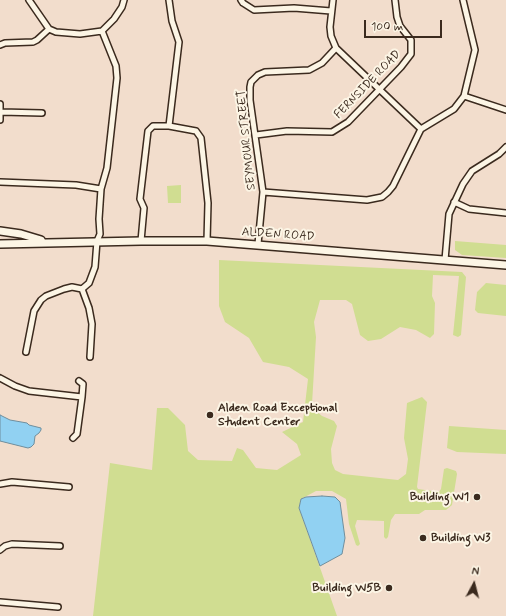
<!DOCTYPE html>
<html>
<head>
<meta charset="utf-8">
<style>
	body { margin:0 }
	#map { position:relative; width:506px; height:616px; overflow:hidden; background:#f2ddcc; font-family:Mynerve,sans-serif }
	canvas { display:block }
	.north { position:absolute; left:454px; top:564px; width:40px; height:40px; -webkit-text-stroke:3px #fcf5e5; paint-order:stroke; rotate:7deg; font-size:11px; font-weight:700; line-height:16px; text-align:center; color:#3b2a1e }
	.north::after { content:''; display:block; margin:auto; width:14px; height:18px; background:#3b2a1e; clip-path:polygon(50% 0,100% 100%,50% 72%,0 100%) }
	.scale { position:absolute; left:364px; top:20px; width:78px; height:18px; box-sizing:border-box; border:2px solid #3b2a1e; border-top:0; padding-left:5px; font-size:12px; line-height:14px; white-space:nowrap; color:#3b2a1e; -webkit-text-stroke:3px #fcf5e5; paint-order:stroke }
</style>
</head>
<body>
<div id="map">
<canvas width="506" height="616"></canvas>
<div class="north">N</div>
<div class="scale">100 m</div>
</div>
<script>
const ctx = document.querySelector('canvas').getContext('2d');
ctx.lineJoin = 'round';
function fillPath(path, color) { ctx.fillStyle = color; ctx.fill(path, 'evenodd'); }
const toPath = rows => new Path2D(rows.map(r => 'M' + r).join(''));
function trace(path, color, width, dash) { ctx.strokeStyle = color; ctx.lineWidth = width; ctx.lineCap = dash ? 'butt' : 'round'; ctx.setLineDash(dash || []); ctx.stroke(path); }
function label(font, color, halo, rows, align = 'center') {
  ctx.font = font + ' Mynerve,sans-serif'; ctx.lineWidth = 4; ctx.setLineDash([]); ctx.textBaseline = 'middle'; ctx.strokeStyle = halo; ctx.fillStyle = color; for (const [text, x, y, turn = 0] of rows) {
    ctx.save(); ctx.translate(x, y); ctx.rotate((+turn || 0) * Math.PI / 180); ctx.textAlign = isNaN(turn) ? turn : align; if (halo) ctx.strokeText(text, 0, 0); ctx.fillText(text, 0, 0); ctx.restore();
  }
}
const green = toPath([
	[181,185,181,203,168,203,167,186],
	[455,241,506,245,506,258,462,255,455,250],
	[219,260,462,272,466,277,461,335,458,337,453,335,459,276,433,275,432,296,435,303,434,334,430,338,416,330,400,327,381,339,368,341,360,335,352,304,346,300,320,300,314,322,316,337,312,404,315,410,322,416,334,421,337,426,331,449,332,463,335,470,343,474,398,480,406,474,408,459,404,438,407,403,422,397,427,402,417,487,418,489,439,492,441,489,444,469,447,468,456,471,457,474,452,505,446,510,425,510,419,514,395,514,391,520,388,537,386,539,384,537,384,521,357,520,355,526,360,544,358,546,356,545,349,524,346,499,332,491,316,491,301,499,299,508,337,616,93,616,110,463,152,470,157,408,168,408,185,425,188,451,198,460,232,461,237,448,243,450,256,468,277,470,301,455,297,444,282,432,303,422,308,379,289,367,263,362,249,338,225,322,219,306],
	[486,283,506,285,506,316,478,313,475,310,477,292],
	[449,426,506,430,506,454,457,452,447,448]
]);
const water = toPath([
	[0,415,10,420,27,423,29,425,41,428,41,430,39,433,35,436,34,444,31,447,28,448,0,441,0,415],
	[322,496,335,497,340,502,345,538,342,554,320,566,299,508,301,499,306,497,322,496]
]);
const street = toPath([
	[29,0,49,29,56,32,80,34,102,31,114,19,122,7,124,0],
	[169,0,172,21,179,42,169,126],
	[241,0,243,3,254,10,294,8,331,11],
	[333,0,330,27,331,36,336,48,421,129],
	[0,45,5,43,33,42,37,40,49,29],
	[464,96,506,110],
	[0,104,0,120],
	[1,112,42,113],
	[256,135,287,131,332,132,348,122,401,67,411,54,411,40,400,26,397,17,395,0],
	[0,182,76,185,101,189],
	[263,192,367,200,382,197,388,192,393,186,421,129,454,109,464,96,475,50,463,0],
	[454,202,469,209,506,213],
	[141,241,144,208,140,199,148,131,153,126,169,126,196,131,201,138,208,203,207,241],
	[258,244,263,192,250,100,250,87,251,82,258,75,265,72,309,70,322,63,336,48],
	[445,260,449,214,463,184,472,171,499,154,506,147],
	[82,289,89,283,95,267,97,241,100,234,99,219,101,189,107,168,117,78,116,66,102,31],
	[82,289,89,308,92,324,90,357],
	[26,352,34,311,41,300,46,296,64,289,72,287,82,289],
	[0,378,15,386,29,391,82,397],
	[73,438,77,434,82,397,83,384,79,381],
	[0,484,12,482,69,487],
	[0,550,5,546,12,544,60,546],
	[0,602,58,607]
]);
const secondary = toPath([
	[0,231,21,234,41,240],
	[0,244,141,241,207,241,506,265]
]);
const markers = [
	[210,415,4,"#3b2a1e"],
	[477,497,4,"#3b2a1e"],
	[423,538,4,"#3b2a1e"],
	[389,588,4,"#3b2a1e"]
];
const streetNames = [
	["FERNSIDE ROAD",368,85,-46],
	["SEYMOUR STREET",247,140,-96],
	["ALDEN ROAD",278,235,4]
];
const poiNames = [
	["Alden Road Exceptional",218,408],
	["Student Center",218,422],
	["Building W1",469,497,"right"],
	["Building W3",431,538],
	["Building W5B",381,588,"right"]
];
fillPath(green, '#d0dd91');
fillPath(water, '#91d1f2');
trace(water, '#6f8e9d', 1);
trace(street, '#3b2a1e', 8);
trace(secondary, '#3b2a1e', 10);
trace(street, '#fcf5e5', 5);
trace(secondary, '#fcf5e5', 7);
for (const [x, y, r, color] of markers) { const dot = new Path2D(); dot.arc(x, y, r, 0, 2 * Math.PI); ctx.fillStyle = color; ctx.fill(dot); trace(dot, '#fcf5e5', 1.5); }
label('12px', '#3b2a1e', '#fcf5e5', streetNames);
label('bold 12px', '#3b2a1e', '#fcf5e5', poiNames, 'left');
</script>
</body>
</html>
